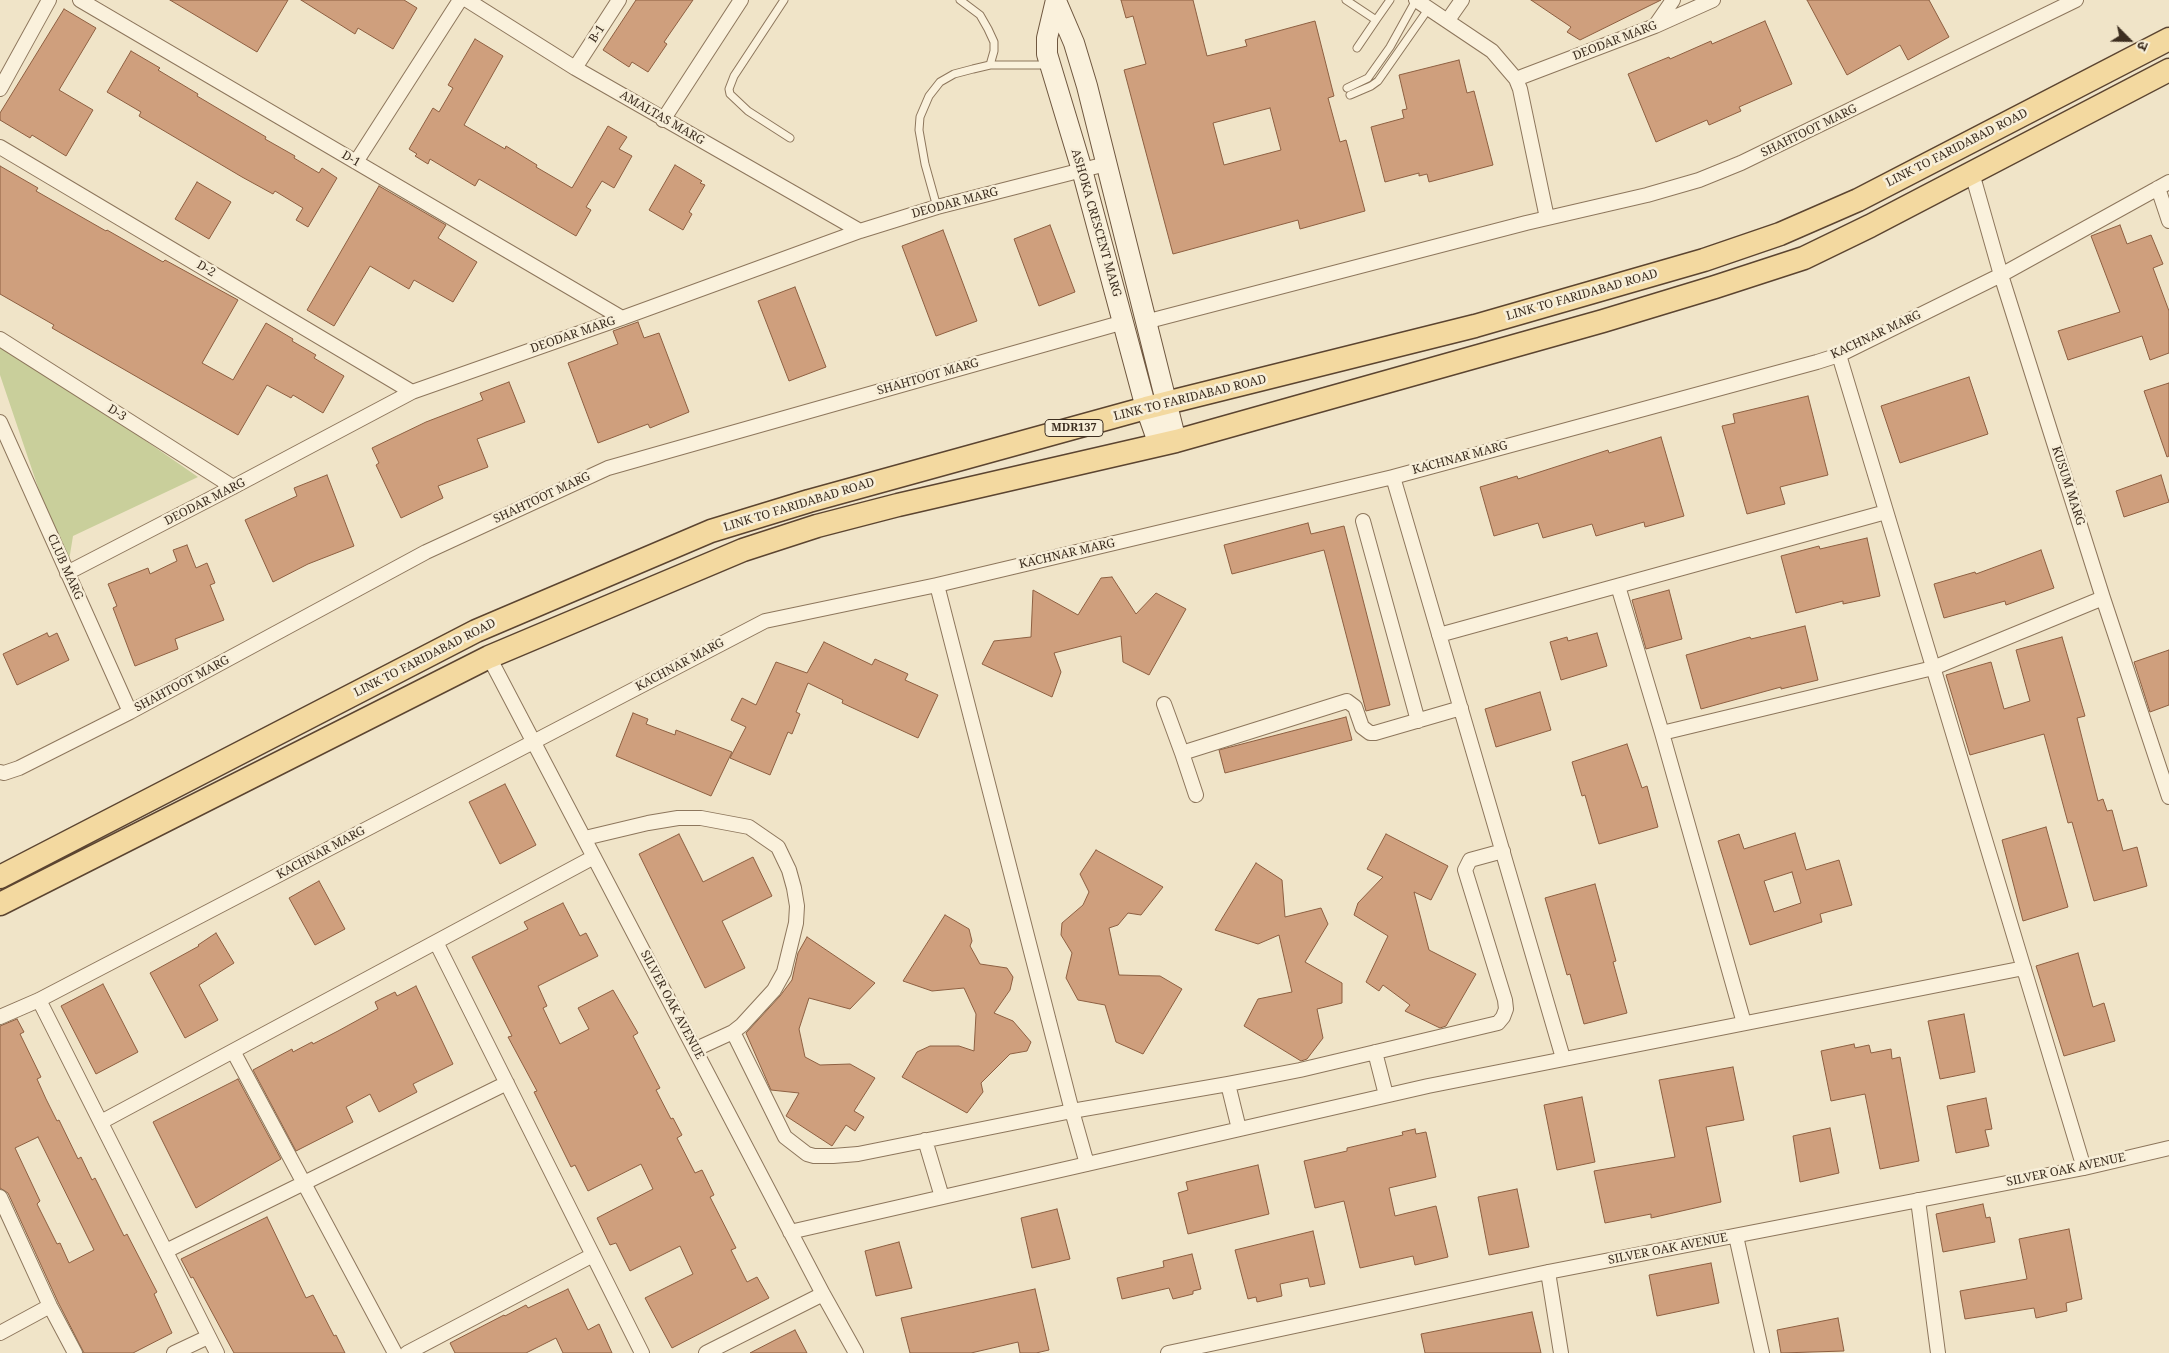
<!DOCTYPE html>
<html>
<head>
<meta charset="utf-8">
<style>
	body { margin:0 }
	#map { position:relative; width:2169px; height:1353px; overflow:hidden; background:#f0e4c8; font-family:"Noto Serif","Noto Sans Devanagari",serif }
	canvas { display:block }
	.north { position:absolute; left:2104px; top:15px; width:50px; height:50px; -webkit-text-stroke:4px #f7eed8; paint-order:stroke; rotate:113deg; font-size:14px; font-weight:700; line-height:20px; text-align:center; color:#3d2e20 }
	.north::after { content:''; display:block; margin:auto; width:18px; height:22px; background:#3d2e20; clip-path:polygon(50% 0,100% 100%,50% 72%,0 100%) }
</style>
</head>
<body>
<div id="map">
<canvas width="2169" height="1353"></canvas>
<div class="north">उ</div>
</div>
<script>
const ctx = document.querySelector('canvas').getContext('2d');
ctx.lineJoin = 'round';
function fillPath(path, color) { ctx.fillStyle = color; ctx.fill(path, 'evenodd'); }
const toPath = rows => new Path2D(rows.map(r => 'M' + r).join(''));
function trace(path, color, width, dash) { ctx.strokeStyle = color; ctx.lineWidth = width; ctx.lineCap = dash ? 'butt' : 'round'; ctx.setLineDash(dash || []); ctx.stroke(path); }
function label(font, color, halo, rows, align = 'center') {
  ctx.font = font + ' "Noto Serif",serif'; ctx.lineWidth = 5; ctx.setLineDash([]); ctx.textBaseline = 'middle'; ctx.strokeStyle = halo; ctx.fillStyle = color; for (const [text, x, y, turn = 0] of rows) {
    ctx.save(); ctx.translate(x, y); ctx.rotate((+turn || 0) * Math.PI / 180); ctx.textAlign = isNaN(turn) ? turn : align; if (halo) ctx.strokeText(text, 0, 0); ctx.fillText(text, 0, 0); ctx.restore();
  }
}
const green = toPath([
	[0,340,198,477,73,536,67,573,0,375]
]);
const building = toPath([
	[170,0,288,0,257,52,170,0],
	[301,0,404,0,417,8,393,49,358,28,355,34,301,0],
	[636,0,693,0,664,42,667,44,648,72,632,62,629,67,603,50,636,0],
	[1121,0,1193,0,1207,56,1247,46,1245,40,1315,21,1334,96,1328,98,1340,142,1346,140,1365,211,1300,229,1298,220,1173,254,1124,70,1146,64,1133,16,1126,18,1121,0],
	[1270,108,1281,150,1224,165,1213,123,1270,108],
	[1531,0,1661,0,1580,40,1567,32,1571,27,1531,0],
	[1807,0,1929,0,1949,37,1908,60,1900,45,1847,75,1807,0],
	[64,9,96,28,59,90,93,110,66,156,32,135,30,138,0,120,0,113,64,9],
	[1765,21,1792,84,1739,107,1741,111,1709,125,1707,120,1656,142,1628,74,1669,57,1670,59,1711,41,1712,44,1765,21],
	[475,39,503,56,464,125,505,149,506,146,537,165,536,167,572,188,608,126,627,137,619,149,632,156,614,188,602,181,586,207,591,210,576,236,479,179,475,186,430,159,428,164,415,156,417,154,409,149,433,108,439,112,453,88,448,85,475,39],
	[131,51,160,68,158,70,198,94,197,96,266,137,265,139,295,156,294,158,319,173,322,168,337,178,308,227,296,220,303,208,275,191,273,194,242,177,139,116,141,112,107,92,131,51],
	[1459,60,1467,93,1474,91,1493,165,1429,182,1427,174,1419,176,1419,173,1385,182,1371,127,1404,118,1402,110,1407,109,1399,75,1459,60],
	[675,165,702,181,700,183,705,185,689,212,692,214,683,230,649,210,675,165],
	[0,166,38,188,36,191,106,231,107,230,163,262,165,260,238,300,202,363,233,380,266,323,293,339,292,341,316,355,314,358,344,376,323,413,293,395,291,398,267,385,238,435,52,328,54,325,0,294,0,166],
	[197,182,231,202,209,239,175,219,197,182],
	[379,186,446,225,438,238,477,262,453,302,414,280,409,289,370,266,334,326,307,310,379,186],
	[1050,225,1075,292,1039,306,1014,239,1050,225],
	[2120,225,2127,244,2151,235,2163,264,2153,268,2169,311,2169,353,2150,360,2142,336,2068,360,2058,331,2120,312,2091,236,2120,225],
	[943,230,977,321,936,336,902,246,943,230],
	[795,287,826,367,789,381,758,301,795,287],
	[638,322,644,338,659,333,689,412,650,428,648,424,598,443,568,363,618,344,613,331,638,322],
	[1969,377,1988,434,1900,463,1881,406,1969,377],
	[509,382,525,422,477,439,488,467,438,486,443,498,401,518,376,465,379,463,372,448,426,422,483,400,480,393,509,382],
	[2169,383,2169,456,2167,457,2144,391,2169,383],
	[1808,396,1828,475,1780,487,1785,504,1747,514,1722,426,1735,423,1733,414,1808,396],
	[1661,437,1684,516,1645,527,1644,522,1596,536,1592,524,1543,538,1538,523,1494,536,1480,487,1517,476,1518,479,1608,450,1609,453,1661,437],
	[327,475,354,546,308,564,273,582,245,520,297,496,294,488,327,475],
	[2161,475,2169,502,2124,517,2116,491,2161,475],
	[1308,523,1311,534,1344,526,1390,705,1366,711,1324,550,1232,574,1224,545,1308,523],
	[1867,538,1880,596,1843,604,1843,601,1796,613,1781,556,1819,546,1820,549,1867,538],
	[187,545,196,568,207,563,215,583,210,585,224,620,175,639,178,649,135,666,113,608,117,606,108,584,148,568,150,574,177,561,173,550,187,545],
	[2041,550,2054,588,2006,605,2005,601,1944,618,1934,584,1975,572,1976,574,2041,550],
	[1112,577,1136,614,1156,593,1186,609,1149,675,1123,662,1121,636,1054,653,1061,672,1052,697,982,664,994,641,1031,637,1033,590,1078,615,1101,578,1112,577],
	[1669,590,1682,639,1646,649,1632,600,1669,590],
	[1805,626,1818,680,1781,689,1781,687,1701,709,1686,655,1750,637,1751,639,1805,626],
	[47,633,49,637,57,633,69,660,17,685,3,654,47,633],
	[1597,633,1607,666,1561,680,1550,642,1567,637,1568,641,1597,633],
	[2062,637,2085,716,2077,718,2098,801,2103,799,2107,811,2112,810,2123,851,2137,847,2147,886,2094,901,2072,822,2068,823,2044,734,1970,755,1946,675,1991,662,2004,709,2030,701,2016,650,2062,637],
	[824,642,872,665,875,659,908,674,905,680,938,695,918,738,842,703,843,700,808,683,796,712,800,714,792,734,788,732,770,775,730,758,746,727,731,720,742,698,756,705,776,662,807,673,824,642],
	[2169,650,2169,705,2150,712,2134,662,2169,650],
	[1540,692,1551,730,1496,747,1485,709,1540,692],
	[633,713,648,719,646,724,675,735,676,730,732,752,711,796,616,756,633,713],
	[1346,717,1352,740,1225,773,1219,750,1346,717],
	[1627,744,1642,788,1647,786,1658,827,1599,844,1585,795,1582,796,1572,762,1627,744],
	[505,784,536,845,500,864,469,802,505,784],
	[2046,827,2068,907,2023,921,2002,840,2046,827],
	[1795,833,1806,870,1839,860,1852,905,1820,914,1822,922,1750,945,1718,841,1739,834,1744,849,1795,833],
	[1792,872,1801,903,1774,912,1764,881,1792,872],
	[679,834,703,882,753,857,772,896,722,921,745,968,705,988,639,854,679,834],
	[1386,834,1448,866,1431,900,1414,892,1429,950,1476,974,1446,1026,1440,1028,1405,1011,1410,1005,1383,985,1379,991,1366,982,1388,936,1354,915,1358,903,1383,877,1367,869,1386,834],
	[1096,850,1163,887,1141,915,1128,913,1118,925,1109,928,1119,975,1160,976,1182,989,1143,1054,1116,1042,1105,1005,1078,1000,1066,978,1072,953,1061,935,1062,923,1083,905,1089,892,1080,874,1096,850],
	[1256,863,1282,880,1285,917,1321,908,1328,924,1305,962,1342,983,1342,1003,1317,1009,1323,1038,1307,1059,1301,1061,1244,1026,1258,999,1292,992,1279,935,1258,944,1215,930,1256,863],
	[319,881,345,929,315,945,289,898,319,881],
	[1595,884,1616,961,1613,962,1627,1013,1584,1024,1570,974,1567,975,1545,898,1595,884],
	[563,903,580,936,586,933,598,956,538,986,547,1006,543,1008,560,1044,589,1029,578,1008,613,990,638,1033,633,1036,660,1088,656,1090,671,1119,673,1118,682,1135,677,1138,695,1173,702,1170,714,1195,710,1197,736,1248,731,1250,747,1282,757,1277,769,1298,672,1348,645,1298,693,1274,680,1246,630,1271,616,1243,610,1245,597,1218,653,1189,641,1164,588,1191,575,1165,571,1167,534,1092,537,1091,508,1037,512,1036,472,957,528,929,524,922,563,903],
	[945,915,969,929,972,941,970,946,980,964,1007,968,1013,977,1010,990,994,1013,1013,1021,1031,1042,1027,1051,1010,1054,981,1083,983,1092,967,1113,902,1077,917,1052,930,1046,959,1046,974,1051,976,1014,964,988,932,991,903,981,945,915],
	[216,933,234,963,199,985,218,1020,185,1038,150,973,199,946,198,945,216,933],
	[807,937,875,983,850,1009,809,998,799,1029,805,1057,820,1065,850,1064,875,1078,854,1111,864,1117,855,1131,846,1125,832,1146,786,1116,799,1093,771,1090,746,1033,780,996,792,980,798,953,807,937],
	[2078,953,2093,1007,2104,1003,2115,1041,2064,1056,2036,966,2078,953],
	[103,984,138,1052,96,1074,61,1006,103,984],
	[416,986,453,1064,413,1084,417,1092,379,1112,370,1094,346,1107,353,1122,296,1151,253,1070,292,1049,293,1052,312,1042,313,1044,338,1031,378,1009,375,1002,395,992,397,996,416,986],
	[1964,1014,1975,1072,1940,1079,1928,1021,1964,1014],
	[17,1019,24,1032,20,1034,41,1077,37,1079,46,1099,57,1121,59,1120,78,1159,81,1157,92,1180,95,1178,124,1236,127,1234,157,1292,154,1294,172,1333,133,1353,84,1353,58,1302,8,1193,0,1188,0,1026,17,1019],
	[38,1137,94,1250,69,1263,60,1243,57,1244,37,1204,40,1201,15,1148,38,1137],
	[1854,1044,1855,1048,1869,1045,1871,1053,1891,1049,1892,1059,1900,1057,1919,1161,1880,1169,1865,1094,1831,1101,1821,1051,1854,1044],
	[1733,1067,1744,1120,1706,1127,1721,1202,1651,1218,1651,1214,1605,1223,1594,1171,1675,1157,1659,1080,1733,1067],
	[238,1079,281,1159,196,1208,153,1122,238,1079],
	[1582,1097,1595,1162,1557,1170,1544,1105,1582,1097],
	[1986,1098,1992,1129,1985,1130,1989,1146,1956,1153,1947,1106,1986,1098],
	[1830,1128,1839,1173,1800,1182,1793,1136,1830,1128],
	[1415,1129,1416,1134,1426,1132,1436,1177,1389,1188,1395,1216,1436,1206,1448,1257,1415,1265,1413,1256,1360,1268,1344,1201,1315,1208,1304,1161,1347,1151,1347,1148,1403,1135,1402,1132,1415,1129],
	[1258,1165,1269,1214,1188,1234,1178,1193,1188,1190,1186,1182,1258,1165],
	[1517,1189,1529,1247,1489,1255,1478,1197,1517,1189],
	[1983,1204,1986,1218,1990,1217,1995,1242,1943,1252,1936,1214,1983,1204],
	[1057,1209,1070,1259,1032,1268,1021,1218,1057,1209],
	[267,1217,306,1298,313,1295,334,1336,336,1335,345,1353,234,1353,193,1277,191,1278,181,1259,267,1217],
	[2069,1229,2082,1299,2066,1303,2067,1311,2036,1318,2034,1308,1965,1319,1960,1291,2027,1279,2019,1239,2069,1229],
	[1313,1231,1325,1284,1310,1287,1308,1278,1280,1284,1282,1296,1257,1302,1256,1297,1248,1299,1235,1250,1313,1231],
	[899,1242,912,1288,876,1296,865,1251,899,1242],
	[1192,1254,1201,1289,1193,1291,1193,1294,1173,1299,1169,1288,1122,1299,1117,1278,1164,1267,1163,1261,1192,1254],
	[1711,1263,1719,1303,1657,1316,1649,1275,1711,1263],
	[568,1289,588,1330,599,1324,612,1353,563,1353,556,1338,526,1353,455,1353,450,1343,504,1315,505,1316,526,1305,528,1308,568,1289],
	[1035,1289,1049,1350,1036,1353,1020,1353,1018,1342,971,1353,910,1353,901,1318,1035,1289],
	[1532,1312,1541,1353,1425,1353,1421,1334,1532,1312],
	[1838,1318,1844,1351,1781,1353,1777,1330,1838,1318],
	[795,1330,807,1353,750,1353,777,1339,795,1330]
]);
const lane = toPath([
	[784,0,734,76,729,89,730,94,748,111,790,138],
	[960,0,980,15,988,29,994,42,994,51,990,65],
	[1346,0,1376,20,1390,0],
	[1357,48,1376,20],
	[1347,88,1368,78,1390,47,1416,0],
	[1350,95,1371,86,1378,81,1429,8],
	[937,207,925,164,919,130,920,117,929,96,940,82,954,74,973,69,990,65,1049,65]
]);
const street = toPath([
	[80,0,622,318],
	[467,0,575,68,860,231],
	[1416,0,1492,51,1516,79,1520,89,1547,218],
	[1448,20,1462,0],
	[1655,26,1673,0],
	[575,68,619,0],
	[1516,79,1655,26,1713,0],
	[0,89,49,0],
	[663,120,741,0],
	[0,147,412,392],
	[356,162,460,0],
	[1972,173,2001,275,2103,598,2169,797],
	[2158,188,2169,221],
	[1145,322,1526,223,1647,195,1699,180,1741,163,2076,0],
	[0,339,233,487],
	[1839,355,2084,1168],
	[0,422,130,712],
	[1393,477,1563,1058],
	[1363,521,1418,721],
	[67,573,233,487,412,392,622,318,860,231,937,207,1106,164],
	[937,585,1072,1111,1228,1084,1300,1070,1498,1023,1503,1017,1506,1009,1505,1000,1465,870,1470,860,1503,851],
	[1618,586,1662,733,1744,1023],
	[1439,635,1886,512],
	[489,657,823,1294,856,1353],
	[1164,704,1182,753,1347,701,1355,707,1362,727,1370,733,1375,733,1461,708],
	[1662,733,1933,668,2103,598],
	[1182,753,1196,795],
	[0,772,4,773,19,768,130,712,426,552,608,468,1124,322],
	[585,838,648,823,678,818,701,818,749,827,778,847,789,870,794,888,797,906,796,923,784,972,774,990,742,1025,733,1032,696,1049],
	[436,942,642,1353],
	[39,1000,217,1353],
	[0,1017,39,1000,765,621,937,585,1393,477,1817,362,1839,355,2001,275,2169,182],
	[733,1032,785,1137,807,1154,814,1156,833,1156,858,1154,1072,1111,1087,1164],
	[233,1051,395,1353],
	[1375,1052,1386,1095],
	[1228,1084,1239,1129],
	[101,1122,594,857],
	[925,1140,942,1197],
	[0,1197,50,1306,75,1353],
	[1918,1200,1938,1353],
	[790,1232,1428,1086,2024,968],
	[1736,1236,1762,1353],
	[166,1251,507,1083],
	[1548,1272,1561,1353],
	[0,1333,50,1306],
	[174,1353,208,1337],
	[407,1353,593,1255],
	[706,1353,823,1294],
	[1168,1353,1548,1272,2084,1168,2169,1148]
]);
const secondary = toPath([
	[1056,0,1047,38,1047,54,1082,170,1146,408,1159,445],
	[1056,1,1074,43,1087,86,1176,441]
]);
const primary = toPath([
	[0,877,476,631,711,531,809,501,1146,408,1475,326,1704,260,1780,234,1858,200,2169,39],
	[0,904,489,657,743,550,817,526,898,505,1176,441,1603,321,1715,287,1804,258,1870,226,2169,70]
]);
const shields = [
	[1074,428,58]
];
const shieldNames = [
	["MDR137",1074,428]
];
const streetNames = [
	["B-1",597,34,-57],
	["DEODAR MARG",1615,41,-21],
	["AMALTAS MARG",662,118,30],
	["SHAHTOOT MARG",1809,131,-26],
	["LINK TO FARIDABAD ROAD",1957,148,-27],
	["D-1",351,159,30],
	["DEODAR MARG",955,203,-15],
	["ASHOKA CRESCENT MARG",1096,223,74],
	["D-2",206,269,31],
	["LINK TO FARIDABAD ROAD",1582,295,-16],
	["DEODAR MARG",573,335,-19],
	["KACHNAR MARG",1876,335,-25],
	["SHAHTOOT MARG",928,377,-16],
	["LINK TO FARIDABAD ROAD",1190,398,-14],
	["D-3",117,413,32],
	["KACHNAR MARG",1460,458,-15],
	["KUSUM MARG",2068,486,72],
	["SHAHTOOT MARG",542,498,-25],
	["DEODAR MARG",205,502,-27],
	["LINK TO FARIDABAD ROAD",799,505,-17],
	["KACHNAR MARG",1067,554,-13],
	["CLUB MARG",65,567,66],
	["LINK TO FARIDABAD ROAD",425,658,-27],
	["KACHNAR MARG",680,665,-28],
	["SHAHTOOT MARG",182,684,-28],
	["KACHNAR MARG",321,853,-28],
	["SILVER OAK AVENUE",672,1005,62],
	["SILVER OAK AVENUE",2066,1170,-12],
	["SILVER OAK AVENUE",1668,1249,-11]
];
fillPath(green, '#c9cf9b');
fillPath(building, '#cf9f7d');
trace(building, '#8d5f41', 1);
trace(lane, '#8d765c', 9);
trace(street, '#8d765c', 16);
trace(secondary, '#6f573f', 22);
trace(primary, '#5b4430', 25);
trace(lane, '#faf1dc', 7);
trace(street, '#faf1dc', 14);
trace(secondary, '#faf1dc', 20);
trace(primary, '#f3d9a0', 22);
for (const [x, y, w] of shields) { const box = new Path2D(); box.roundRect(x - w / 2, y - 8.5, w, 17, 4); ctx.fillStyle = '#f7eed8'; ctx.fill(box); trace(box, '#3d2e20', 1); }
label('bold 11px', '#3d2e20', null, shieldNames);
label('12px', '#3d2e20', '#f7eed8', streetNames);
</script>
</body>
</html>
